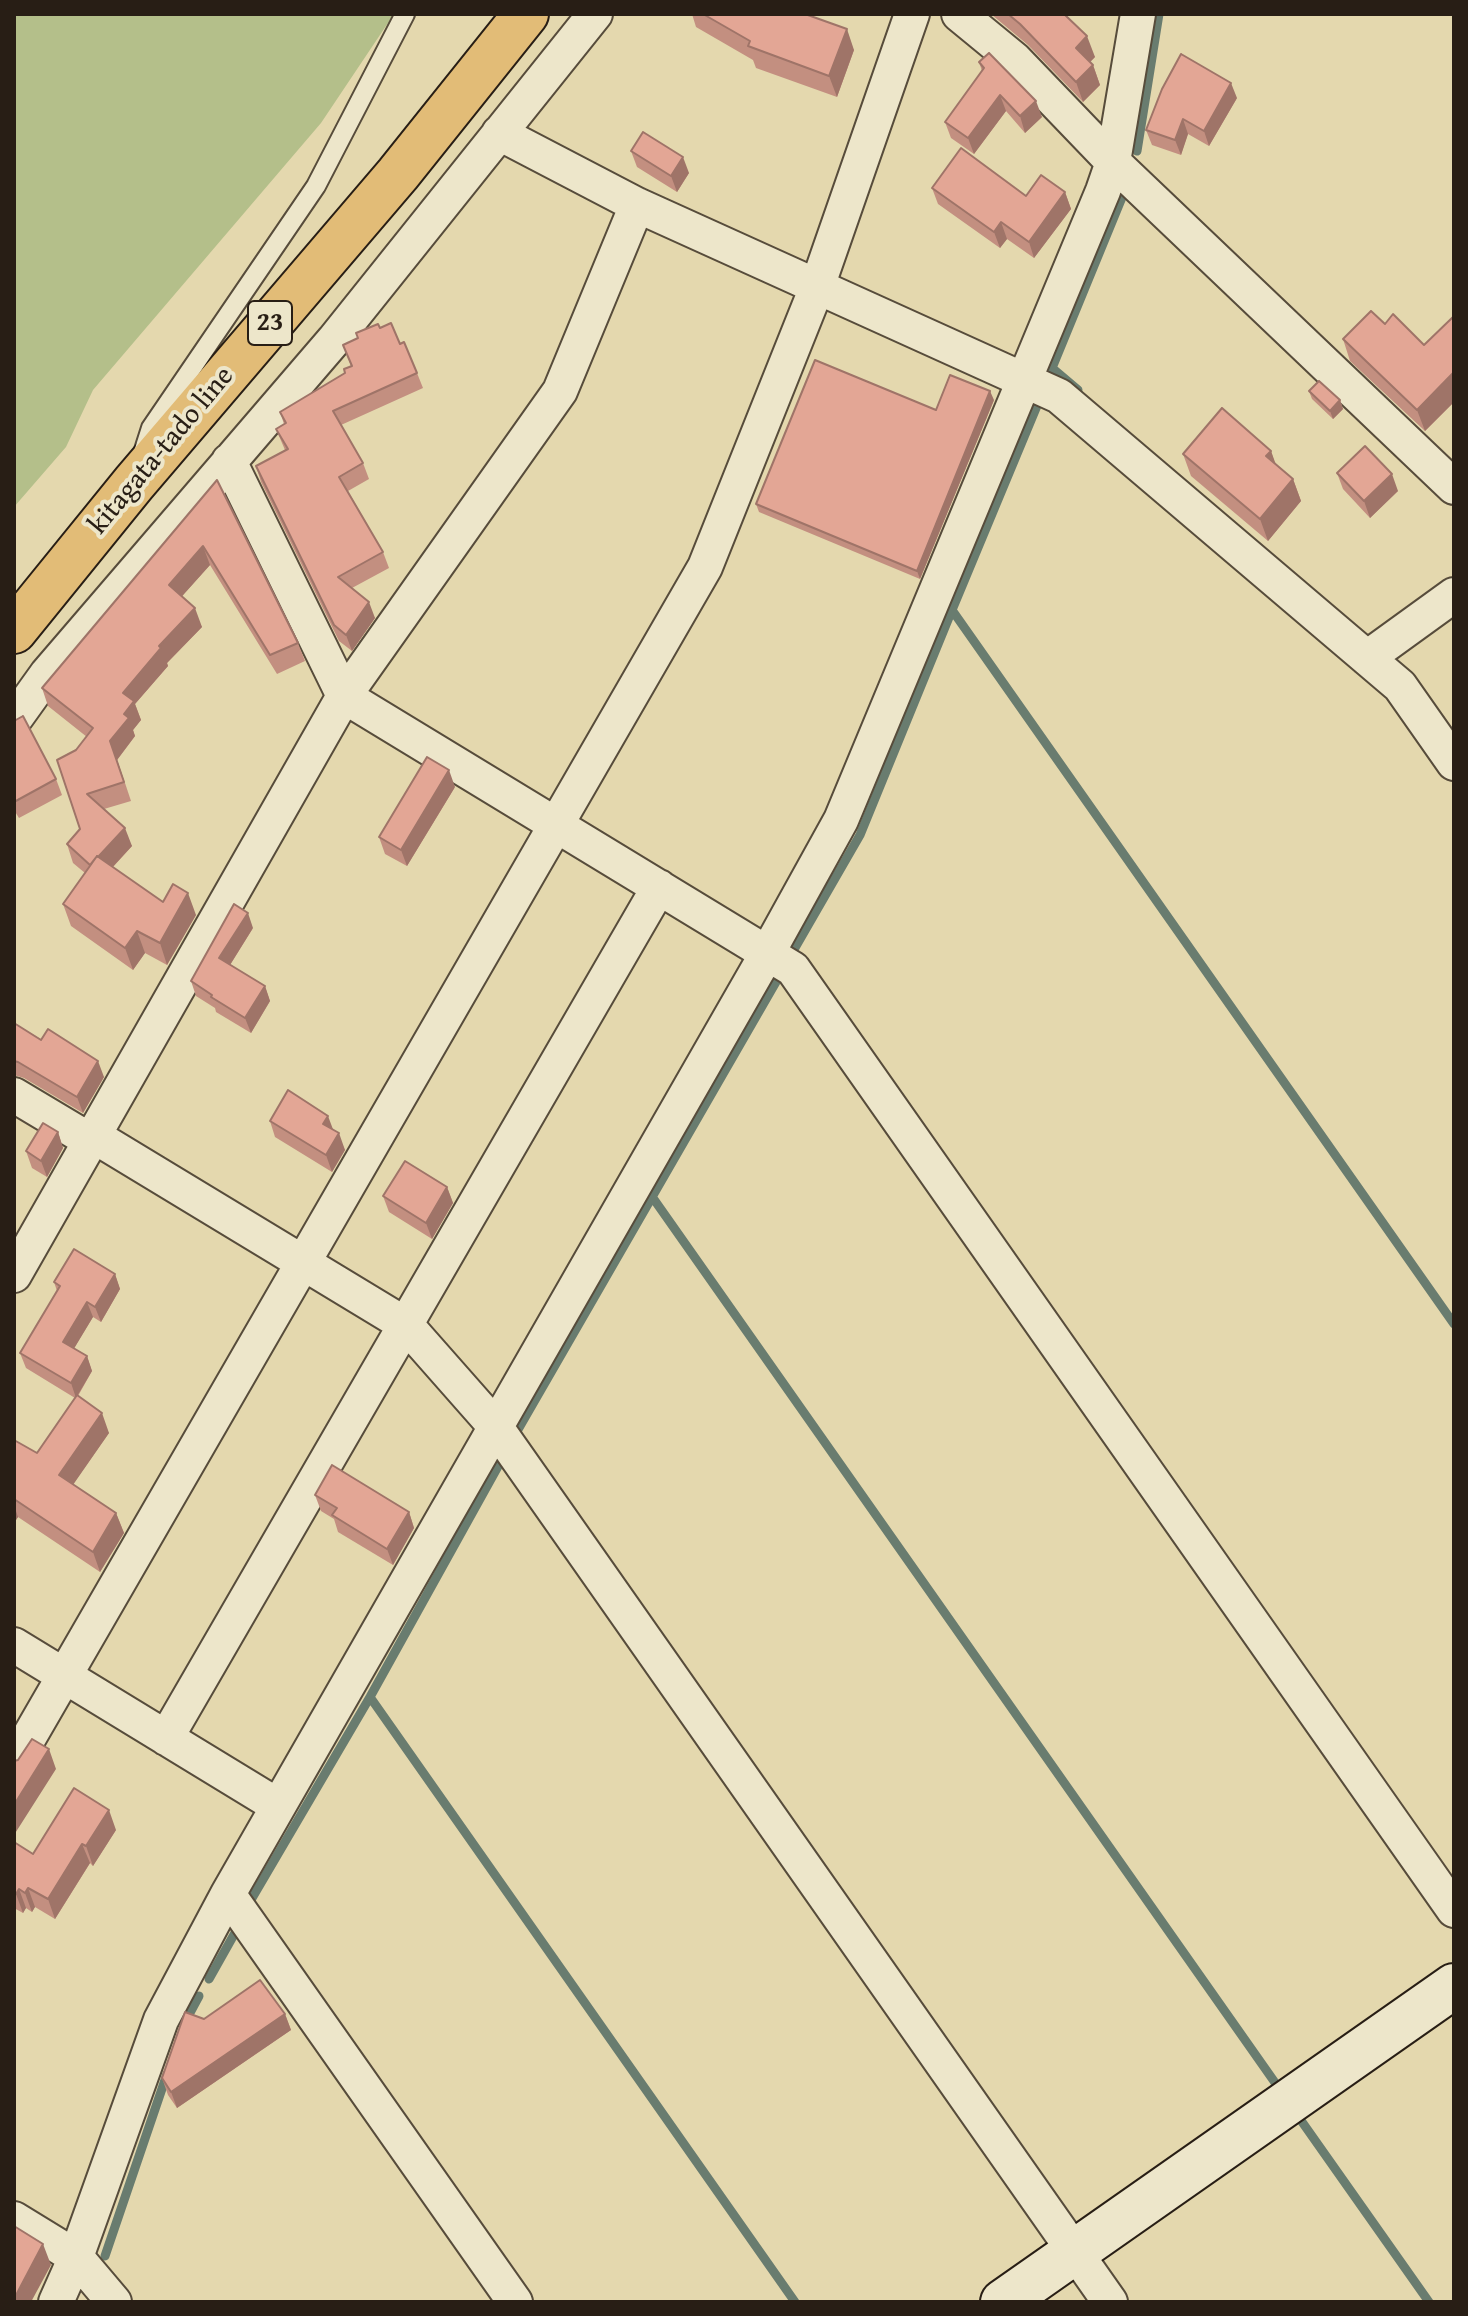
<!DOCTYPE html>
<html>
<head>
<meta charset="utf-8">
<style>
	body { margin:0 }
	#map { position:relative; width:1468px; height:2316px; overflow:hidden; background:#e4d8ae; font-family:"Gentium Book Plus",serif }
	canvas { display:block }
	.frame { position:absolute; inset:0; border:16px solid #281e15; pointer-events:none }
</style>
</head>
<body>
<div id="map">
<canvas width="1468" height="2316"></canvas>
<div class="frame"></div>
</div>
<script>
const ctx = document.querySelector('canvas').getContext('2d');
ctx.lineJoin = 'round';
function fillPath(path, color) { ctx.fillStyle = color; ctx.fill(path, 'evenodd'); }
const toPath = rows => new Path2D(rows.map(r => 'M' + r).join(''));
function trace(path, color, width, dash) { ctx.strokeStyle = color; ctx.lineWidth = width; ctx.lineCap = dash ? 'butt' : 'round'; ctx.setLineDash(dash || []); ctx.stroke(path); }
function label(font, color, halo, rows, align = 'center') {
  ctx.font = font + ' "Gentium Book Plus",serif'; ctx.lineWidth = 8; ctx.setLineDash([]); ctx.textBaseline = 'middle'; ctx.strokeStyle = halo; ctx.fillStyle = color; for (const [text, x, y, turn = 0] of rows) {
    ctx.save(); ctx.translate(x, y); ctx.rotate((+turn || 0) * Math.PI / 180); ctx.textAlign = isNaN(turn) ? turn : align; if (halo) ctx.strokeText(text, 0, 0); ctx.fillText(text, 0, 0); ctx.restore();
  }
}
const green = toPath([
	[14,14,394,14,321,123,93,390,66,447,14,507]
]);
const stream = toPath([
	[1137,151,1159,14],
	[1078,390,1052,368,1123,195],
	[1039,401,952,610,1454,1324],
	[792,953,860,835,952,610],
	[653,1198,1276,2084],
	[516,1433,780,975],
	[370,1697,795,2302],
	[248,1905,370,1697,501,1461],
	[209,1979,236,1931,240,1936],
	[185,2022,199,1996],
	[1300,2119,1429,2302],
	[105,2256,167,2074]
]);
const lane = toPath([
	[143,453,151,428,316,186,405,14]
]);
const street = toPath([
	[959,14,1015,60,1113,162,1454,487],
	[499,133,637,205,1059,396,1400,686,1454,763],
	[229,461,344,696,793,969,1454,1910],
	[1367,658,1454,595],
	[14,720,47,674,334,340,595,14],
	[14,1095,91,1141],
	[94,1136,406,1325,495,1426,1110,2302],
	[14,1275,344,696,560,391,637,205],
	[14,1645,278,1806],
	[166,1738,659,887],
	[14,1763,705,567,817,287,912,14],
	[228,1894,515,2302],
	[14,2219,76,2257,114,2302],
	[56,2302,76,2257,161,2020,228,1894,768,952,841,820,1103,191,1113,162,1138,14]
]);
const secondary = toPath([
	[1003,2302,1454,1986]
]);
const primary = toPath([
	[14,631,134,483,398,174,526,14]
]);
const wall = toPath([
	[692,14,805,14,854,50,837,97,756,68,753,60,696,27],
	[991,14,1064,14,1095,57,1090,62,1093,65,1100,85,1083,102,1028,45],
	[979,62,1042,117,1025,133,1006,111,974,154,951,138,945,122,982,71],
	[1237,98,1209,146,1188,134,1181,155,1152,145,1146,130],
	[631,151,689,173,677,192,637,167],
	[932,188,1026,196,1065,192,1071,209,1034,258,1007,239,1000,248,938,204],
	[1454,316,1454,402,1425,431,1350,361,1343,339,1424,345],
	[380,328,400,344,417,373,423,388,341,425,363,463,369,479,348,491,383,552,389,568,352,588,375,618,352,651,339,641,261,482,256,466,285,450,276,429,284,424,280,412,345,373,351,366,343,345],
	[1309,391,1340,400,1343,409,1333,419,1312,399],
	[994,400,920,579,759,512,756,504],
	[1271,451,1275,464,1293,479,1301,501,1268,541,1191,476,1183,454],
	[1337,473,1398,491,1370,518,1343,489],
	[217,480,298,643,305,661,277,674,210,565,182,596,202,627,167,663,168,666,135,704,141,720,133,730,135,736,117,760,131,801,104,809,132,846,113,867,163,902,196,915,167,965,145,953,133,970,71,926,63,904,85,873,73,863,67,844,80,829,76,750,87,737,48,706,42,688],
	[14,721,56,779,62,795,19,818,14,810],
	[455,787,407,866,385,854,379,837],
	[253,928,230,965,265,986,270,1001,251,1033,216,1012,215,1008,196,996,191,981],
	[14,1023,104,1077,83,1113,24,1078,14,1075],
	[270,1121,334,1130,345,1150,332,1172,275,1137],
	[58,1132,63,1148,47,1177,32,1168,26,1151],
	[447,1187,453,1203,432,1239,389,1212,383,1196],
	[115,1274,120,1289,101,1322,93,1317,74,1348,87,1356,92,1371,78,1396,109,1433,73,1484,116,1513,124,1533,100,1572,18,1517,14,1523,14,1440,37,1453,75,1398,26,1368,20,1353,57,1291,54,1282],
	[315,1495,409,1512,414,1528,393,1565,338,1532,334,1519,321,1511],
	[116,1830,93,1866,90,1863,55,1919,35,1907,32,1912,26,1908,23,1913,14,1908,14,1842,33,1854],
	[285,2014,291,2030,177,2108,168,2095,162,2078,204,2019]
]);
const shadedWall = toPath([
	[847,29,854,50,837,97,829,76],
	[1087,36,1095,57,1083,69,1076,48],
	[1093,65,1100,85,1083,102,1076,82],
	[1231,83,1237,98,1209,146,1204,131],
	[1000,95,1006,111,974,154,968,138],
	[1036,101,1042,117,1025,133,1020,116],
	[1183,119,1188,134,1181,155,1175,140],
	[683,157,689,173,677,192,671,176],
	[1065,192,1071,209,1034,258,1029,242],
	[1001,222,1007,239,1000,248,994,232],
	[1454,372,1454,402,1425,431,1417,410],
	[990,391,994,400,920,579,917,571],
	[1340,400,1343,409,1333,419,1330,411],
	[1271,451,1279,473,1266,456],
	[1392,474,1398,491,1370,518,1364,501],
	[1293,479,1301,501,1268,541,1260,519],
	[203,546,210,565,176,603,169,585],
	[369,602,375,618,352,651,346,635],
	[195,608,202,627,167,663,168,666,135,704,141,720,133,730,135,736,117,760,131,801,110,741,124,714,123,693,159,646],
	[449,770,455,787,407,866,401,850],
	[125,828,132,846,97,884,90,866],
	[188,893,196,915,167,965,160,943],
	[248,913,253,928,225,973,219,958],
	[137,931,145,953,133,970,125,948],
	[265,986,270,1001,251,1033,245,1018],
	[98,1061,104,1077,83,1113,77,1097],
	[328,1116,334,1132,323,1124],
	[58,1132,63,1148,47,1177,41,1161],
	[339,1133,345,1150,332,1172,326,1155],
	[447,1187,453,1203,432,1239,426,1223],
	[115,1274,120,1289,101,1322,95,1307],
	[87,1302,93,1317,69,1357,63,1342],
	[87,1356,92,1371,76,1398,71,1383],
	[102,1413,109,1433,66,1495,59,1475],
	[14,1505,18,1517,14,1523],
	[409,1512,414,1528,393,1565,387,1549],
	[116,1513,124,1533,100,1572,93,1552],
	[49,1749,56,1769,14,1835,14,1805],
	[109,1810,116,1830,93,1866,86,1846],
	[82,1844,90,1863,55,1919,48,1899],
	[28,1888,35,1907,32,1912,25,1893],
	[19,1889,26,1908,23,1913,16,1894],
	[285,2014,291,2030,177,2108,171,2092],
	[43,2244,51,2265,31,2302,14,2302,14,2299]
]);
const building = toPath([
	[703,14,805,14,847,29,829,76,748,46,750,41,703,14],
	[1008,14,1064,14,1087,36,1076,48,1093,65,1076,82,1020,24,1008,14],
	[989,53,1036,101,1020,116,1000,95,968,138,945,122,984,68,979,62,989,53],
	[1181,54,1231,83,1204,131,1183,119,1175,140,1146,130,1162,89,1181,54],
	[643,132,683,157,671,176,631,151,643,132],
	[961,148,1026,196,1041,175,1065,192,1029,242,1001,222,994,232,932,188,961,148],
	[1371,311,1385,324,1393,314,1424,345,1454,316,1454,372,1417,410,1343,339,1371,311],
	[391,323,400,344,404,342,417,373,333,411,363,463,339,477,383,552,338,577,369,602,346,635,334,625,256,466,288,449,276,429,286,423,280,412,345,373,344,369,352,366,343,345,358,338,356,333,378,324,380,328,391,323],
	[815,360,936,410,950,375,990,391,917,571,756,504,815,360],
	[1319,381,1340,400,1330,411,1309,391,1319,381],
	[1222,408,1271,451,1266,456,1293,479,1260,519,1183,454,1222,408],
	[1365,446,1392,474,1364,501,1337,473,1365,446],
	[217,480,298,643,270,655,203,546,169,585,195,608,159,646,161,648,123,693,134,701,124,714,129,718,110,741,124,782,87,794,125,828,98,857,97,856,90,865,67,844,80,829,57,760,76,750,93,728,42,688,217,480],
	[23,716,56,779,14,802,14,721,23,716],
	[427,757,449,770,401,850,379,837,427,757],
	[97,856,163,902,173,884,188,893,160,943,137,931,125,948,63,904,97,856],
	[234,904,248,913,219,958,265,986,245,1018,211,997,212,995,191,981,234,904],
	[14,1023,41,1040,48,1029,98,1061,77,1097,18,1062,14,1061,14,1023],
	[288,1090,328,1116,323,1124,339,1133,326,1155,270,1121,288,1090],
	[43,1123,58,1132,41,1161,26,1151,43,1123],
	[405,1161,447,1187,426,1223,383,1196,405,1161],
	[74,1249,115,1274,95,1307,87,1302,63,1342,87,1356,71,1383,20,1353,60,1286,54,1282,74,1249],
	[77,1395,102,1413,59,1475,116,1513,93,1552,14,1499,14,1440,37,1453,77,1395],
	[332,1465,409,1512,387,1549,332,1515,337,1508,315,1495,332,1465],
	[32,1739,49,1749,14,1805,14,1761,18,1760,32,1739],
	[74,1788,109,1810,86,1846,82,1844,48,1899,28,1888,25,1893,19,1889,16,1894,14,1893,14,1842,33,1854,74,1788],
	[260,1980,285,2014,171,2092,162,2078,185,2012,204,2019,260,1980],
	[14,2226,43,2244,14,2299,14,2226]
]);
const shields = [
	[270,323,44]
];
const shieldNames = [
	["23",270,323]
];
const streetNames = [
	["kitagata-tado line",162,451,-50]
];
fillPath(green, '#b4bf8a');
trace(stream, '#697c6f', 9);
trace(lane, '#574c3b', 22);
trace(street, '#574c3b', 38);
trace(secondary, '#281e15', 48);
trace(primary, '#281e15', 48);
trace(lane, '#ede6ca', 18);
trace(street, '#ede6ca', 34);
trace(secondary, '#ede6ca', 44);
trace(primary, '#e2bc77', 44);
fillPath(wall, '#c38f80');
fillPath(shadedWall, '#9f7468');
fillPath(building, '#e3a695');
trace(building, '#9f7468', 2);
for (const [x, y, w] of shields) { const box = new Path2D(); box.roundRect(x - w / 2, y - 22, w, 44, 6); ctx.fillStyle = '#ede6ca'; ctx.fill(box); trace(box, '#281e15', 2); }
label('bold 26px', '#281e15', null, shieldNames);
label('28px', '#281e15', '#ede6ca', streetNames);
</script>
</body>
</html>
